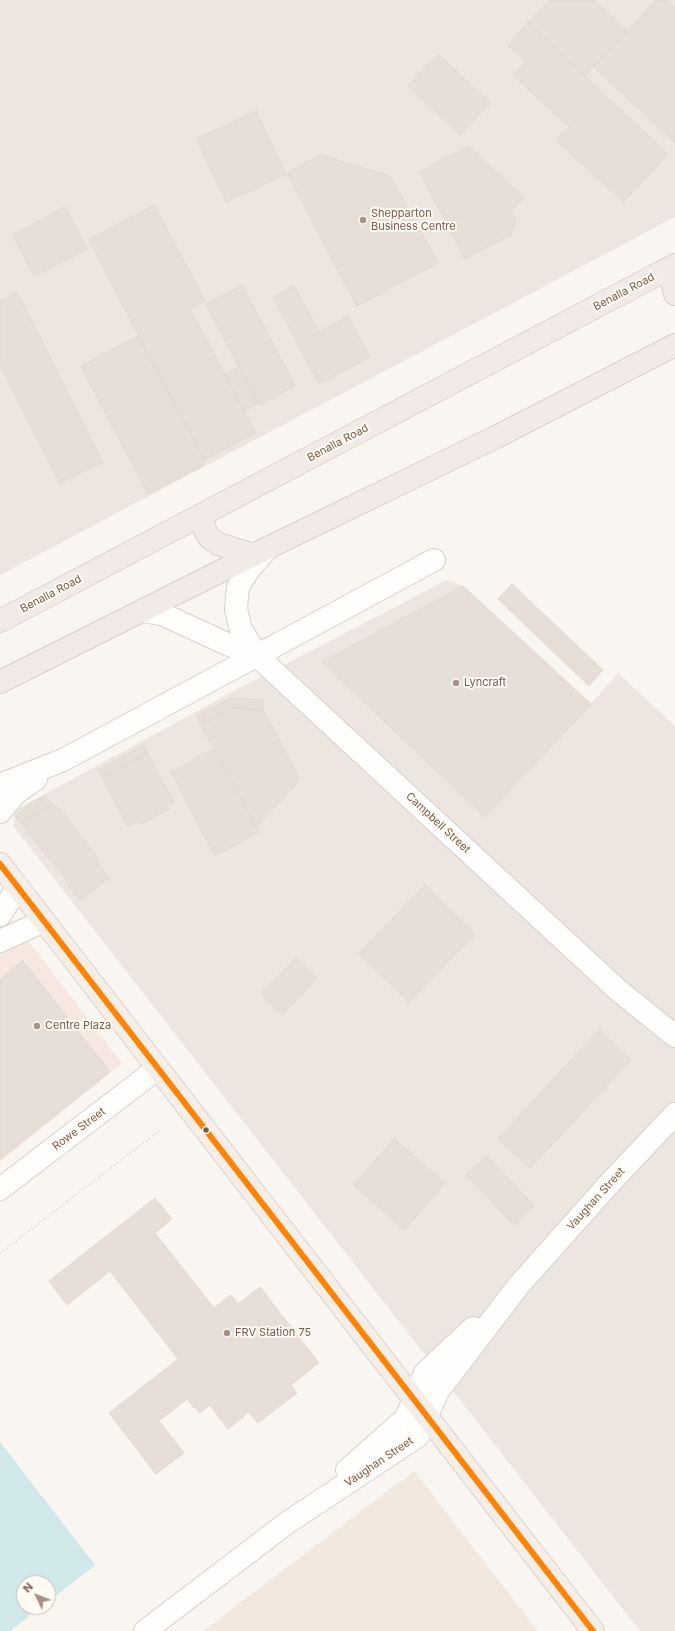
<!DOCTYPE html>
<html>
<head>
<meta charset="utf-8">
<style>
	body { margin:0 }
	#map { position:relative; width:675px; height:1631px; overflow:hidden; background:#f9f5f0; font-family:Inter,sans-serif }
	canvas { display:block }
	.north { position:absolute; left:16px; top:1575px; width:40px; height:40px; box-sizing:border-box; background:#fffaf3; border:1px solid #cabbb1; border-radius:50%; rotate:313deg; font-size:11px; font-weight:700; line-height:16px; text-align:center; color:#7a5c4d }
	.north::after { content:''; display:block; margin:auto; width:14px; height:18px; background:#a69286; clip-path:polygon(50% 0,100% 100%,50% 72%,0 100%) }
</style>
</head>
<body>
<div id="map">
<canvas width="675" height="1631"></canvas>
<div class="north">N</div>
</div>
<script>
const ctx = document.querySelector('canvas').getContext('2d');
ctx.lineJoin = 'round';
function fillPath(path, color) { ctx.fillStyle = color; ctx.fill(path, 'evenodd'); }
const toPath = rows => new Path2D(rows.map(r => 'M' + r).join(''));
function trace(path, color, width, dash) { ctx.strokeStyle = color; ctx.lineWidth = width; ctx.lineCap = dash ? 'butt' : 'round'; ctx.setLineDash(dash || []); ctx.stroke(path); }
function label(font, color, halo, rows, align = 'center') {
  ctx.font = font + ' Inter,sans-serif'; ctx.lineWidth = 4; ctx.setLineDash([]); ctx.textBaseline = 'middle'; ctx.strokeStyle = halo; ctx.fillStyle = color; for (const [text, x, y, turn = 0] of rows) {
    ctx.save(); ctx.translate(x, y); ctx.rotate((+turn || 0) * Math.PI / 180); ctx.textAlign = isNaN(turn) ? turn : align; if (halo) ctx.strokeText(text, 0, 0); ctx.fillText(text, 0, 0); ctx.restore();
  }
}
const residential = toPath([
	[414,1471,538,1631,203,1631]
]);
const commercial = toPath([
	[0,904,122,1063,0,1162]
]);
const industrial = toPath([
	[0,0,675,0,675,217,0,575],
	[447,580,463,586,591,704,618,673,675,726,675,1631,640,1631,14,827,14,811,238,689]
]);
const water = toPath([
	[0,1442,95,1565,48,1602,48,1583,24,1583,24,1607,41,1607,10,1631,0,1631]
]);
const building = toPath([
	[550,0,594,0,627,31,585,76,528,23,550,0],
	[656,0,667,0,675,8,675,143,594,67,656,0],
	[528,23,668,154,623,202,556,140,569,127,513,75,526,61,508,45,528,23],
	[438,54,490,103,460,135,408,86,438,54],
	[256,111,286,174,226,202,197,139,256,111],
	[468,146,524,197,511,211,516,220,511,235,465,259,420,172,468,146],
	[321,155,390,176,438,263,357,306,287,173,321,155],
	[154,205,205,301,190,309,256,433,204,460,89,240,154,205],
	[65,207,87,249,34,276,13,235,65,207],
	[242,285,295,386,259,405,206,304,242,285],
	[294,286,319,332,348,316,370,357,319,384,273,297,294,286],
	[17,292,103,462,60,483,0,365,0,301,17,292],
	[138,336,204,460,204,465,148,494,81,366,138,336],
	[239,367,258,403,244,411,225,375,239,367],
	[512,584,603,670,589,686,498,599,512,584],
	[463,586,591,704,485,817,322,662,463,586],
	[231,698,263,700,263,711,234,707,201,725,197,716,231,698],
	[234,707,264,711,300,780,256,827,201,725,234,707],
	[144,745,147,753,102,777,98,770,144,745],
	[214,749,259,832,215,856,171,772,214,749],
	[147,753,174,802,167,805,169,809,141,824,140,821,128,826,102,777,147,753],
	[45,796,52,804,36,813,21,824,16,816,29,804,45,796],
	[52,804,56,808,58,807,100,861,97,863,109,878,80,900,68,886,70,884,21,824,36,813,52,804],
	[425,885,475,934,409,1002,359,954,425,885],
	[296,958,317,978,282,1015,261,994,296,958],
	[23,961,110,1072,0,1159,0,980,23,961],
	[599,1030,631,1060,530,1168,498,1139,599,1030],
	[394,1139,445,1183,404,1230,354,1185,394,1139],
	[487,1156,534,1206,514,1225,466,1175,487,1156],
	[155,1198,172,1219,155,1233,214,1308,231,1295,238,1304,260,1287,319,1363,291,1385,297,1393,258,1423,249,1412,228,1429,210,1405,200,1413,195,1407,194,1408,187,1399,159,1421,184,1453,156,1474,109,1413,178,1359,110,1271,67,1305,49,1281,155,1198]
]);
const path = toPath([
	[0,1253,162,1129]
]);
const minor = toPath([
	[268,548,250,568,238,587,236,609,240,627,256,655,619,991,675,1036],
	[142,611,162,614,227,644,256,655],
	[0,785,63,760,434,560],
	[0,812,16,793,36,779],
	[0,915,18,887],
	[0,941,44,921],
	[0,1189,157,1069],
	[347,1470,406,1418,425,1373,473,1328],
	[145,1631,287,1523,418,1436,438,1391,519,1285,609,1184,675,1114]
]);
const major = toPath([
	[0,864,593,1631]
]);
const highway = toPath([
	[669,268,675,294],
	[205,513,203,521,205,530,209,537,218,544,253,555],
	[0,621,675,265],
	[0,682,253,555,496,437,675,345]
]);
const bus1 = toPath([
	[0,864,593,1631]
]);
const markers = [
	[363,220,4,"#a69286"],
	[456,683,4,"#a69286"],
	[37,1026,4,"#a69286"],
	[206,1130,3.5,"#7a5c4d"],
	[227,1333,4,"#a69286"]
];
const poiNames = [
	["Shepparton",371,214],
	["Business Centre",371,227],
	["Lyncraft",464,683],
	["Centre Plaza",45,1026],
	["FRV Station 75",235,1333]
];
const streetNames = [
	["Benalla Road",624,292,-28],
	["Benalla Road",338,443,-28],
	["Benalla Road",51,594,-28],
	["Campbell Street",438,823,43],
	["Rowe Street",79,1129,-37],
	["Vaughan Street",596,1199,-48],
	["Vaughan Street",379,1462,-34]
];
fillPath(residential, '#f2e8de');
fillPath(commercial, '#f6e8e1');
fillPath(industrial, '#ede5e0');
fillPath(water, '#d0e8ea');
fillPath(building, '#e6ded7');
trace(building, '#e2d8d2', 1);
trace(minor, '#d7d1cb', 24);
trace(major, '#dad1cc', 24);
trace(highway, '#dad1cc', 24);
trace(path, '#dcd5d0', 2.5, [1, 3]);
trace(minor, '#fefefd', 22);
trace(major, '#f3eee8', 22);
trace(highway, '#f2eae7', 22);
trace(bus1, '#ff8200', 6);
for (const [x, y, r, color] of markers) { const dot = new Path2D(); dot.arc(x, y, r, 0, 2 * Math.PI); ctx.fillStyle = color; ctx.fill(dot); trace(dot, '#fffaf3', 1.5); }
label('11px', '#7a5c4d', '#fffaf3', poiNames, 'left');
label('11px', '#7a5c4d', '#fffaf3', streetNames);
</script>
</body>
</html>
